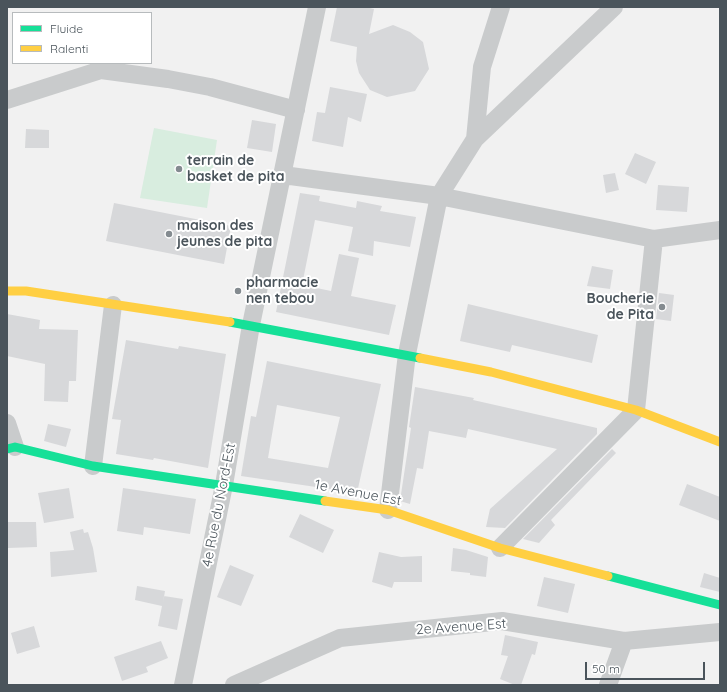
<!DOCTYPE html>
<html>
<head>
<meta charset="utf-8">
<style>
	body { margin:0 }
	#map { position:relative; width:727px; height:692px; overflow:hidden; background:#f1f1f1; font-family:Quicksand,sans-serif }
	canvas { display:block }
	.frame { position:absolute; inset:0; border:8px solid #4a545b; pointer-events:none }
	.legend { position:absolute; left:12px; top:12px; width:140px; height:52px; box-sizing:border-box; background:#fff; border:1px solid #b7bbbd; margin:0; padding:5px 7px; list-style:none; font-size:12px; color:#4a545b }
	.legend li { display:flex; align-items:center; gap:8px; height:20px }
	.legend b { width:20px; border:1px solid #b7bbbd }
	.scale { position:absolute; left:585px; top:662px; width:120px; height:18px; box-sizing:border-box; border:2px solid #4a545b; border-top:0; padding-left:5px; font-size:12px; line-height:14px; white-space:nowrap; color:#4a545b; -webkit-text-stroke:3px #fff; paint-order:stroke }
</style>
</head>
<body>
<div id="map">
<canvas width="727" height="692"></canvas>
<div class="frame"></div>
<ul class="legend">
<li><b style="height:5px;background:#16e098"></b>Fluide</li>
<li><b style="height:5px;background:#ffcf43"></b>Ralenti</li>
</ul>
<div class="scale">50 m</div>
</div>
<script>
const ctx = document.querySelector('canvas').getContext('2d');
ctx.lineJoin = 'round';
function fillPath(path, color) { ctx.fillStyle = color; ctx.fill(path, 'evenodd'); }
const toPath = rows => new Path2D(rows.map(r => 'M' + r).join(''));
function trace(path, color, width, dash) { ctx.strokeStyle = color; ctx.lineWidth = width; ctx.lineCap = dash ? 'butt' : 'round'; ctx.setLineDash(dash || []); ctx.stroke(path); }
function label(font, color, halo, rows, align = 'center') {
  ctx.font = font + ' Quicksand,sans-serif'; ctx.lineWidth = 4; ctx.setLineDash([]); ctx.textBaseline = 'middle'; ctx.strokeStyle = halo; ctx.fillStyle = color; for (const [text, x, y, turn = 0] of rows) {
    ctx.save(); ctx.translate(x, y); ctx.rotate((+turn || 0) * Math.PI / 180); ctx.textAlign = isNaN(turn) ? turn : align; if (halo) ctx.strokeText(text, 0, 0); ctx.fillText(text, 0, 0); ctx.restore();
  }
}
const green = toPath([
	[154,128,217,140,207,208,140,198]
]);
const building = toPath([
	[337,7,366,7,374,9,369,34,393,25,410,32,423,42,429,69,415,91,387,97,370,90,359,73,356,61,357,47,330,41],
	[330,87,367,94,361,122,348,117,343,147,312,141,317,112,325,113],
	[252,120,276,124,272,152,247,148],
	[26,129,49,130,49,148,25,148],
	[635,153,656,162,646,184,625,174],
	[615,173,619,190,606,193,603,175],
	[658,185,689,187,687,212,656,210],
	[300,193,320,196,319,201,356,208,357,201,382,206,380,211,416,217,410,247,374,241,373,256,348,251,353,227,315,220,302,285,331,291,339,254,359,258,351,296,396,305,389,335,276,312],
	[114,203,231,226,224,264,106,241],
	[592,266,613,270,610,289,587,286],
	[659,293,674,295,671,321,656,319],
	[468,304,598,335,592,363,512,345,510,352,460,341],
	[7,314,40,320,39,329,78,330,76,381,69,381,68,402,44,401,45,364,7,356],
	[126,340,178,349,179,346,226,354,208,468,154,458,153,460,116,454,121,420,112,419],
	[267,361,381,384,357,493,241,476,251,416,256,417],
	[277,405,340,417,328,468,268,458],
	[415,387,474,398,473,400,597,428,597,434,505,528,486,527,490,509,557,449,468,429,466,438,429,431,423,469,417,468,410,504,400,501,411,428,409,427],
	[48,424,71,429,66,447,44,441],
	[612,449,616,453,551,520,555,525,539,543,523,539],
	[687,484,720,497,720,521,679,505],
	[69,488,74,518,44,523,38,493],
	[123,488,196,499,190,534,144,527,143,535,117,531],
	[300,514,334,530,323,553,289,537],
	[8,522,36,522,37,547,8,548],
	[83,529,84,533,88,532,93,548,97,572,51,577,50,552,74,550,70,532],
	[453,548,466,550,488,557,486,577,470,575,470,573,451,571],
	[379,552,401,557,422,556,422,582,394,582,392,588,372,582],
	[230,565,254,575,241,606,217,597],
	[704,573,720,578,720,592,700,587],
	[544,577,575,584,568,613,537,606],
	[137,586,165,591,163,603,164,596,183,599,177,630,158,626,162,606,135,600],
	[34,626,40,647,17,654,11,633],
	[505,635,538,642,535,655,532,654,521,685,515,685,500,679,508,656,501,655],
	[161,641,168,658,146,667,148,672,122,681,114,657]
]);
const street = toPath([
	[7,100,101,70,168,79,210,87,296,110],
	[475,139,482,67,501,7],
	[283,175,439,196,654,239,720,230],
	[7,423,15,447],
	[93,466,113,305],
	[388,510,407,354,439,196,475,139,614,7],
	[500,548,636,410,654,239],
	[183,685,224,485,251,325,317,7],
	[234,685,340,638,502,621,624,641,720,632],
	[608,685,624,641]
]);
const fast = toPath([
	[230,322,420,358],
	[7,449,15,447,93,466,325,501],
	[608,576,720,605]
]);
const slow = toPath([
	[7,291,26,291,230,322],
	[420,358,491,372,636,410,720,442],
	[325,501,388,510,500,548,608,576]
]);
const markers = [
	[179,169,4,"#848b90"],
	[169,234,4,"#848b90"],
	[238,291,4,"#848b90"],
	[662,307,4,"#848b90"]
];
const poiNames = [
	["terrain de",187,161],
	["basket de pita",187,177],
	["maison des",177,226],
	["jeunes de pita",177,242],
	["pharmacie",246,283],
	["nen tebou",246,299],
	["Boucherie",654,299,"right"],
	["de Pita",654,315,"right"]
];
const streetNames = [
	["1e Avenue Est",358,493,11],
	["4e Rue du Nord-Est",219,505,-79],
	["2e Avenue Est",461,627,-4]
];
fillPath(green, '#d8eddf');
fillPath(building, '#d7d8da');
trace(street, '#c9cbcc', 18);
trace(fast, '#16e098', 9);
trace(slow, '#ffcf43', 9);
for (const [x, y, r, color] of markers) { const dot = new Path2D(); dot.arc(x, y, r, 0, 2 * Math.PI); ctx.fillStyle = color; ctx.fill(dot); trace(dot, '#fff', 1.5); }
label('bold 14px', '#4a545b', '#fff', poiNames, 'left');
label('14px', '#4a545b', '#fff', streetNames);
</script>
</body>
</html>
